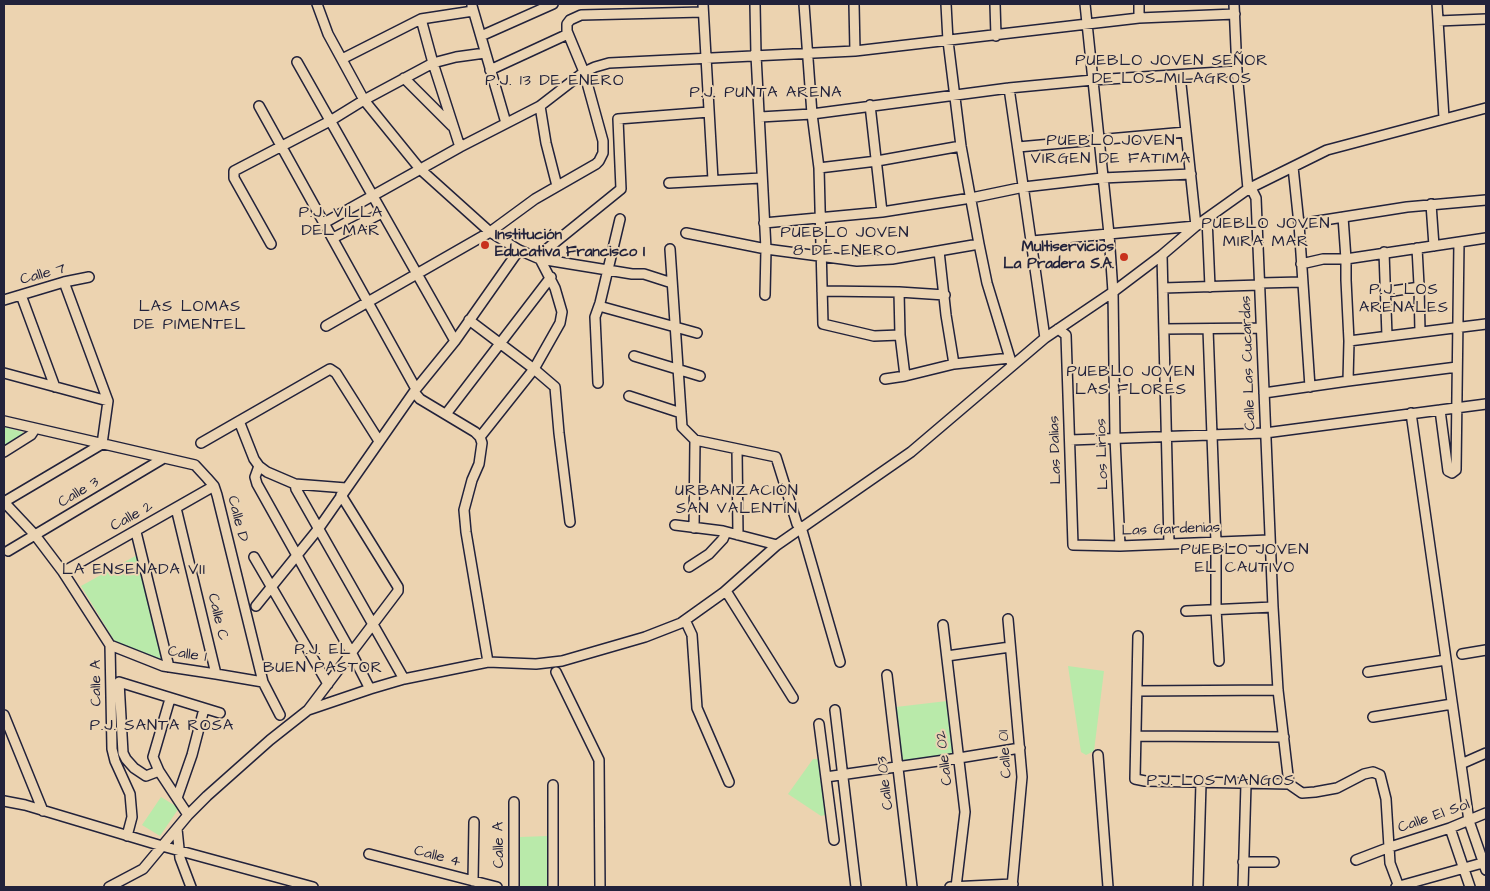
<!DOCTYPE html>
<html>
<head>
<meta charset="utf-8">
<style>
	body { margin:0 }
	#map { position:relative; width:1490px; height:891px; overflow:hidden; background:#ecd3b0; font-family:"Architects Daughter",sans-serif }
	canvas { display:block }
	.frame { position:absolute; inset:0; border:5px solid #22223b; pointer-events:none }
</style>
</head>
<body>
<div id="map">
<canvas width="1490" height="891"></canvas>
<div class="frame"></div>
</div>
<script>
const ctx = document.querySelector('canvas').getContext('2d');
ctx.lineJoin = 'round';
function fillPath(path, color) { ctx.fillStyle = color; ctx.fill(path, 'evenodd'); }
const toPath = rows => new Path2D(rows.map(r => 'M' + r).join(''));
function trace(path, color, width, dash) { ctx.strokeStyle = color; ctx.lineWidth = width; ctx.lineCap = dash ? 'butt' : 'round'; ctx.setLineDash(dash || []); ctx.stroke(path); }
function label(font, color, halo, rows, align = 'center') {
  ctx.font = font + ' "Architects Daughter",sans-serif'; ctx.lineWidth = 4; ctx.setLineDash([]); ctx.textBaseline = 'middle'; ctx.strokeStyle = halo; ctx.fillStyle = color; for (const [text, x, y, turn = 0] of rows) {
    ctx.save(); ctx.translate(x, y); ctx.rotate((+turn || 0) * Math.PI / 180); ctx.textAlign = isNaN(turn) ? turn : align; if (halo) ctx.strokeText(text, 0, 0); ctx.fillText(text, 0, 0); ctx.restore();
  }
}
const green = toPath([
	[4,427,23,432,22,435,4,446],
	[139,554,163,658,160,661,117,645,81,586],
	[1068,666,1104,671,1094,751,1086,755,1081,752],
	[947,701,953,755,902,762,896,707],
	[813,759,818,759,825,815,821,816,788,794],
	[161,797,179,808,160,836,142,825],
	[548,836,548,887,520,887,520,837]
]);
const minor = toPath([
	[317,4,328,34,364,100,420,169,490,232,519,250,540,259,555,288,562,312,560,323,534,369,480,437],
	[703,4,713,180],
	[755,4,756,55,766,249,765,295],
	[804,4,812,114,819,168,823,324,874,336,900,335],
	[854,4,855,51],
	[946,4,948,41,961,146,979,244,987,283,1012,365],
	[995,4,996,36],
	[1085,4,1109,234,1113,292,1115,438,1120,546],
	[1139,4,1139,18],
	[1234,4,1237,71,1248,189,1253,192,1256,198,1273,607,1278,690,1289,784,1302,793,1315,792,1337,788,1364,774,1373,772,1380,775,1386,799,1390,863,1399,887],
	[1437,4,1444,118],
	[472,6,506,123],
	[421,19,433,63,460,147],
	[1438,21,1486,19],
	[481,36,553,4],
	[342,59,421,19,473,11],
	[297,62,455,341],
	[490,70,568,34],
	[404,78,452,126],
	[1009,88,1045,338],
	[870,105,882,212],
	[259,106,416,389],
	[540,106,546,143,557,186],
	[760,117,812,114,1009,88,1093,80,1237,71],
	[1018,147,1186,132],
	[1293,167,1299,224,1310,387],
	[819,168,877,161,961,146],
	[669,183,761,178],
	[1431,204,1434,246],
	[1343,217,1346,259,1346,280,1349,341,1348,381],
	[1207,218,1210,287],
	[324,223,460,147,540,106,584,72,595,67,609,63,855,51,1139,18,1235,14],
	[764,223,882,212,971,198,1024,187,1102,178,1191,174],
	[1299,224,1407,207,1486,200],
	[686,233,766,249,857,261,892,259,979,244],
	[333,238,382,213],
	[1032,241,1196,226,1180,75],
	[271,244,234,178,234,171,330,121,364,100,433,63,456,57,485,53],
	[1417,248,1419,285,1420,332],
	[670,249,682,427,695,440,694,528],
	[939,251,946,315,954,364],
	[1384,252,1387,336],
	[1162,255,1169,544],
	[537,257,621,189,618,119,709,112],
	[540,259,632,274,644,274,672,283],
	[1301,264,1323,259,1346,259,1486,238],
	[1260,283,1302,282],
	[1163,288,1260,285],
	[822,291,899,292,945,295],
	[899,292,900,335,905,376],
	[1386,292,1420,287],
	[21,295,55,387],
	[4,300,64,282,89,277],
	[599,306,697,333],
	[469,320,534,369,555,387,559,433,570,522],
	[326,326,490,232,535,199,596,164,599,161,603,153,603,141,584,72,567,31,567,24,570,20,581,15,703,12],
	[1058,329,1066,335,1073,545,1120,546,1269,540],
	[1164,329,1261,328],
	[1208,329,1216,542,1216,609,1219,661],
	[1349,341,1486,324],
	[634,356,700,376],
	[4,373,108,401],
	[885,379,905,376,954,364,1010,358],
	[598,383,595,317,600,303,620,219],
	[414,392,420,399,475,432,480,437,482,443,479,464,472,480,464,510,466,532,488,662],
	[1264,393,1348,381,1457,367],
	[629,396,681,413],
	[1440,410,1448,471,1452,473,1456,470,1459,242],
	[1411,413,1469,821,1486,870],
	[446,414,551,277],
	[4,421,195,465,207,478,214,486,217,495,263,682,280,715],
	[239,421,254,459,259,466,267,472,295,484,346,488],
	[695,440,776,457,797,524,801,527,840,662],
	[1070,440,1265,433,1486,404],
	[201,443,330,369,336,373,379,441],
	[737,449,738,535],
	[4,452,31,435,35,429],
	[259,466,255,477,257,484,351,652,370,689],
	[295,484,296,489,404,679],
	[4,502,35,535,63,572,110,645,112,749,115,761,130,794,132,817,127,836],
	[4,502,102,444,108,401,64,282],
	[176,508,216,674],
	[675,525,723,531,777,545],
	[136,532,169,667],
	[8,551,164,458],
	[254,557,328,684],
	[689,567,709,554,723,539,726,532],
	[63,572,214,486],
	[726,591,793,698],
	[256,606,319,528,416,389,455,341,519,250],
	[1186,611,1273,607],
	[1008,619,1022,777,1012,887],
	[685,620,692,635,697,708,729,782],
	[943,625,965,812,956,887],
	[1138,636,1135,779,1145,781,1289,784],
	[110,645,163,666,216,674,263,682],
	[1462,654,1486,650],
	[947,656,1010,647],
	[556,672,599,760,600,887],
	[1368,672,1446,660],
	[887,675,912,887],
	[1137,691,1278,690],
	[170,699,153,757,159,771,188,815],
	[308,710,398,591,398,587,341,495],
	[835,710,856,887],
	[4,715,43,811],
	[1373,717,1452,704],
	[819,724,834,840],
	[1136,736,1284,737],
	[1098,755,1108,887],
	[1461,764,1486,753],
	[159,771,146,776,134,768,126,759,123,753,119,682,220,713],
	[826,777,959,758,1020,748],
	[177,798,192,755,204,709],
	[4,801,25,805,162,846,313,887],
	[514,802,514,887],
	[1450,828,1470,887],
	[177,829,180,858,191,887],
	[369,854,497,887],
	[1356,860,1390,847,1450,828,1486,813],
	[1243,862,1274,862],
	[473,881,474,822],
	[109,887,143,869,188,815,207,796,270,740,308,710,370,689,404,679,488,662,536,664,562,661,645,637,681,623,723,593,777,545,911,452,1045,338,1113,292,1162,255,1196,226,1248,189,1327,150,1486,108],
	[553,887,553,785],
	[950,887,1013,884],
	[1198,887,1201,783],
	[1243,887,1246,784],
	[1396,887,1486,862]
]);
const markers = [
	[485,245,5,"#c8321e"],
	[1124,257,5,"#c8321e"]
];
const poiNames = [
	["Institución",495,236],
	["Educativa Francisco I",495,253],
	["Multiservicios",1114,248,"right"],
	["La Pradera S.A.",1114,265,"right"]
];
const streetNames = [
	["Calle 7",43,275,-15],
	["Calle Las Cucardas",1249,363,-92],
	["Las Dalias",1056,450,-92],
	["Los Lirios",1103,454,-92],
	["Calle 3",79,493,-31],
	["Calle 2",132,517,-29],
	["Calle D",237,519,76],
	["Las Gardenias",1171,530,-2],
	["Calle C",217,617,77],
	["Calle 1",187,655,9],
	["Calle A",97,683,-91],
	["Calle 01",1006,754,-94],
	["Calle 02",945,758,-97],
	["Calle 03",886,783,-97],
	["Calle El Sol",1434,817,-19],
	["Calle A",500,845,-90],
	["Calle 4",437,857,15]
];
const neighbourhoodNames = [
	["PUEBLO JOVEN SEÑOR",1172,62],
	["DE LOS MILAGROS",1172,80],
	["P.J. 13 DE ENERO",555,82],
	["P.J. PUNTA ARENA",766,94],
	["PUEBLO JOVEN",1111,142],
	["VIRGEN DE FATIMA",1111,160],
	["P.J. VILLA",341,214],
	["DEL MAR",341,232],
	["PUEBLO JOVEN",1266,225],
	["MIRA MAR",1266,243],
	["PUEBLO JOVEN",845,234],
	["8 DE ENERO",845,252],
	["P.J. LOS",1404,291],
	["ARENALES",1404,309],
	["LAS LOMAS",190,308],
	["DE PIMENTEL",190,326],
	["PUEBLO JOVEN",1131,373],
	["LAS FLORES",1131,391],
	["URBANIZACIÓN",737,492],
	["SAN VALENTÍN",737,510],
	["PUEBLO JOVEN",1245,551],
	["EL CAUTIVO",1245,569],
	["LA ENSENADA VII",134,571],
	["P.J. EL",323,651],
	["BUEN PASTOR",323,669],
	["P.J. SANTA ROSA",162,727],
	["P.J. LOS MANGOS",1221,782]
];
fillPath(green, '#b9eaaa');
trace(minor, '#22223b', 12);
trace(minor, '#ebd4b3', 9);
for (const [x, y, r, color] of markers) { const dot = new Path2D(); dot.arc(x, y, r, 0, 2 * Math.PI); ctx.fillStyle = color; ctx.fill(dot); trace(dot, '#ebd4b3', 2); }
label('bold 15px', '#22223b', '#ebd4b3', poiNames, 'left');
label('15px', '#22223b', '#ebd4b3', streetNames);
ctx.letterSpacing = '1px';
label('16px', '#22223b', '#ebd4b3', neighbourhoodNames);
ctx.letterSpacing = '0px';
</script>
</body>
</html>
